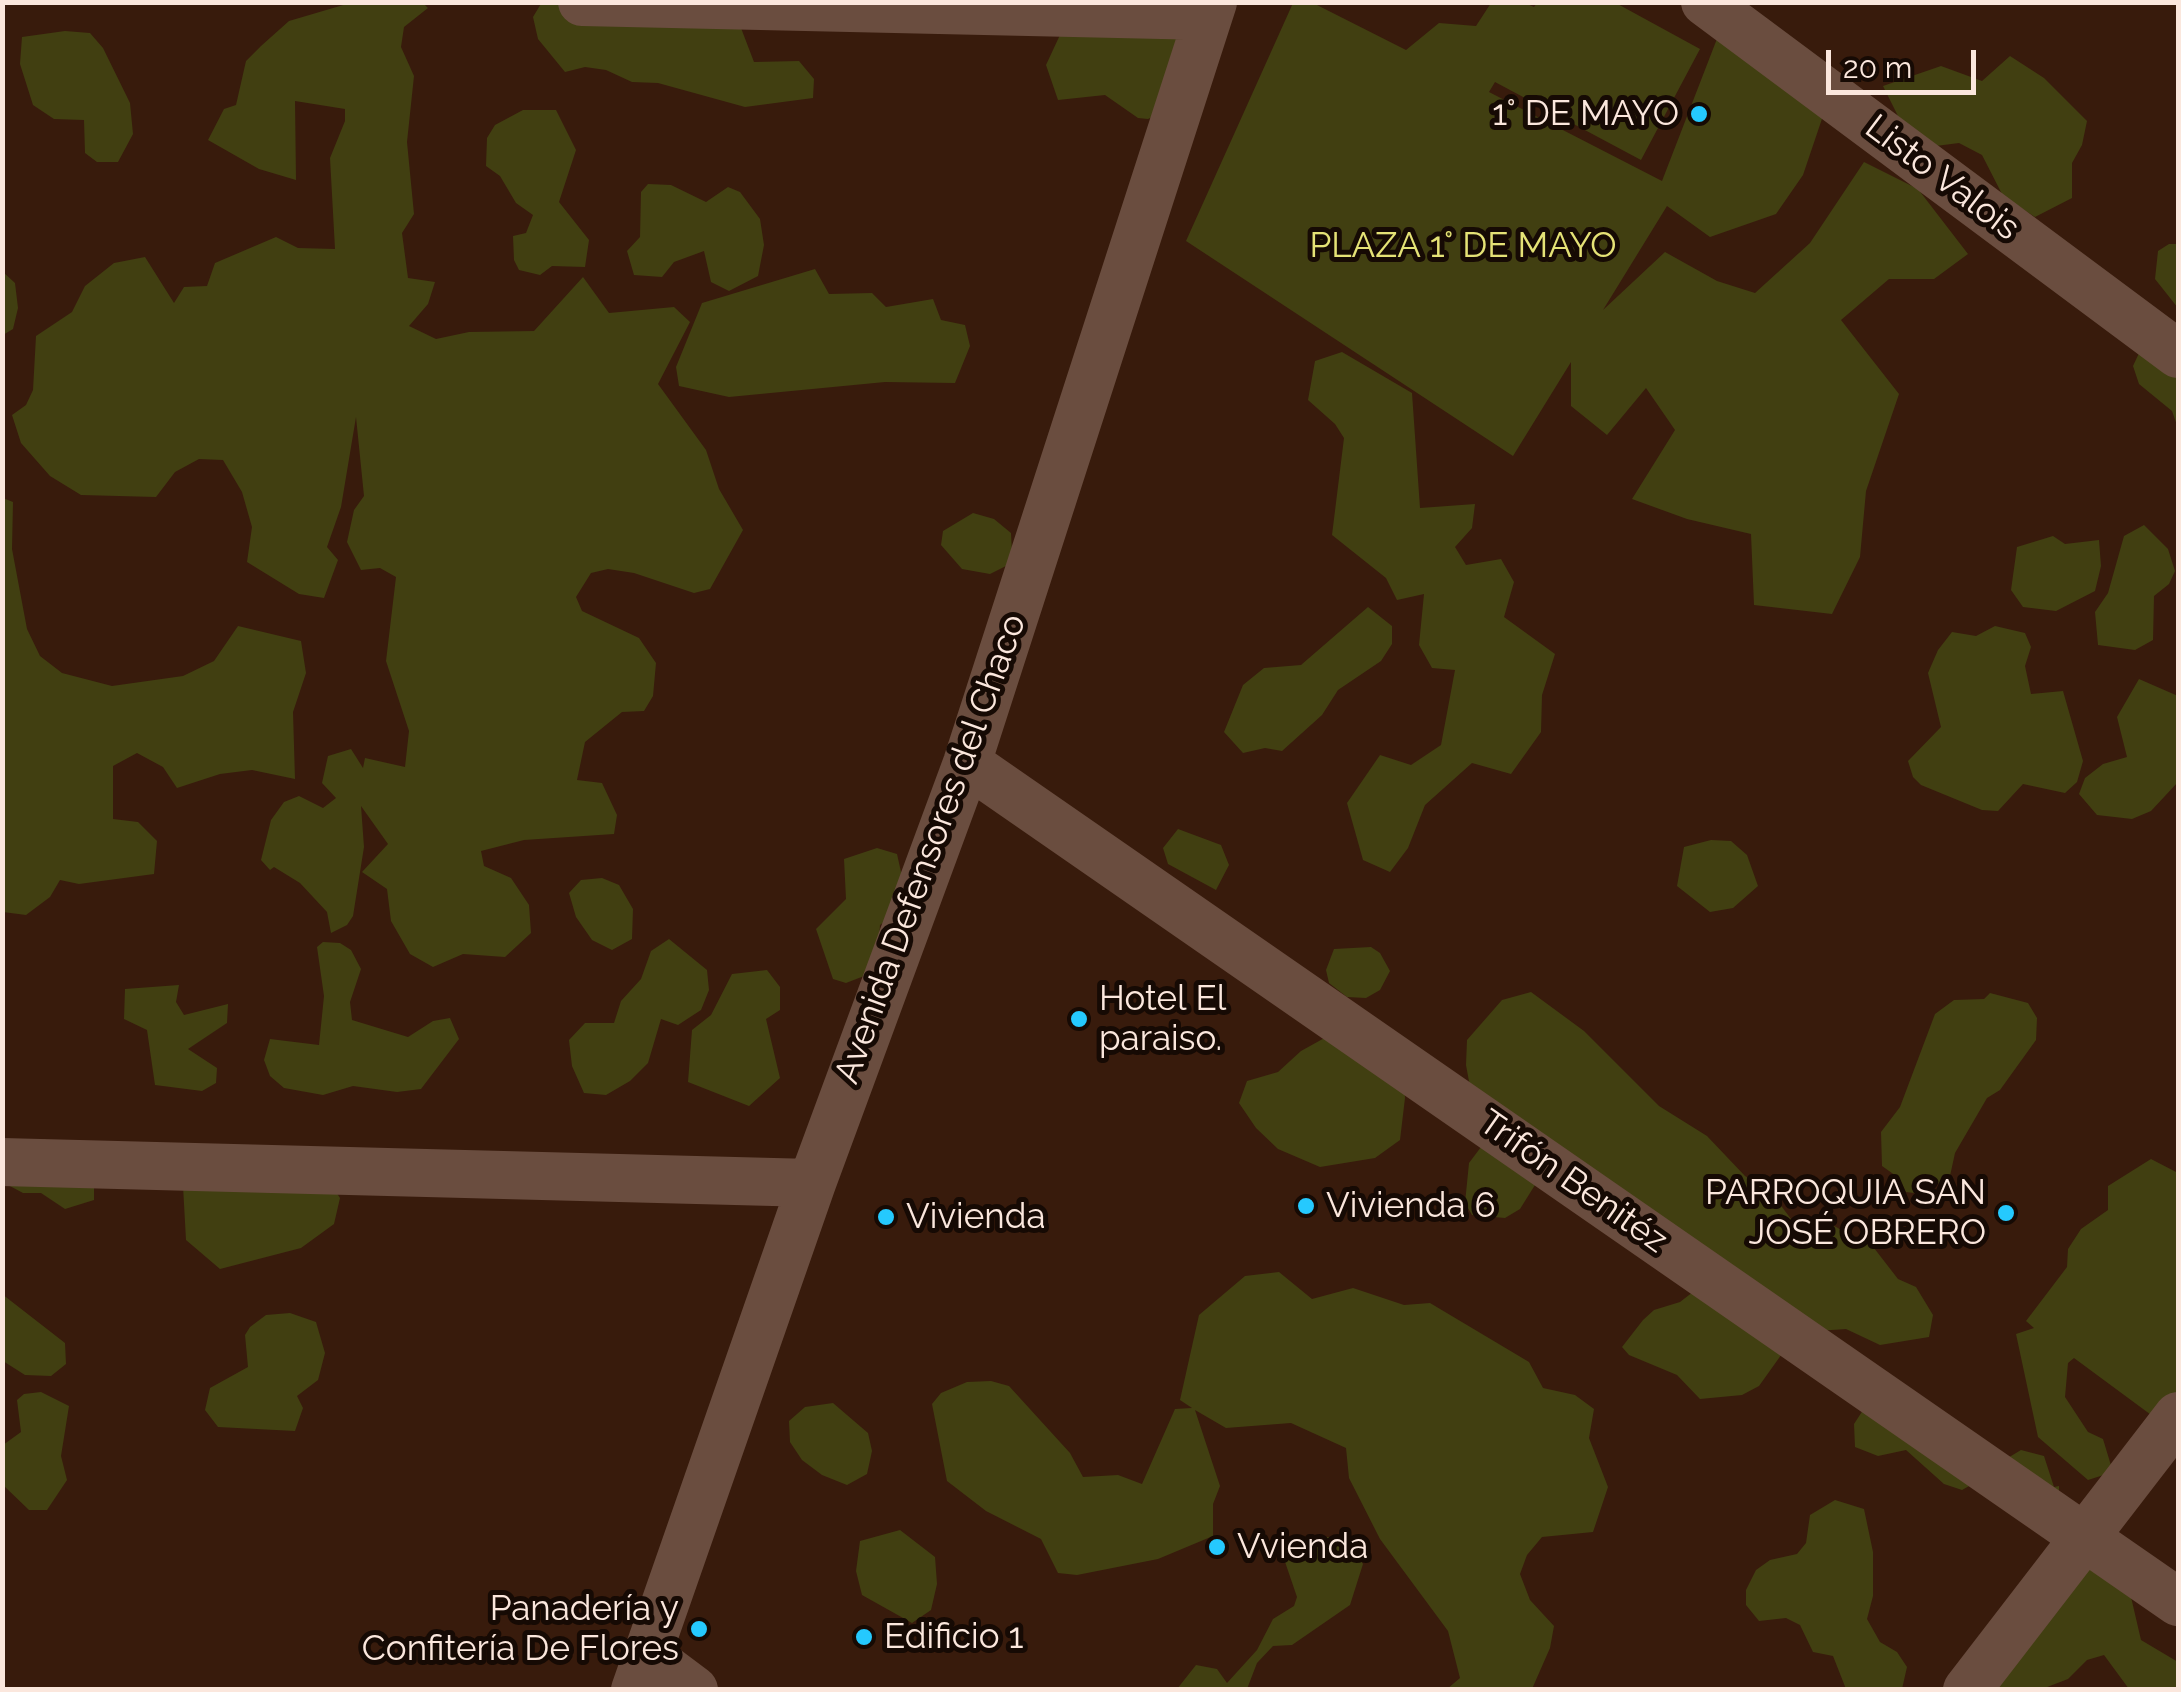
<!DOCTYPE html>
<html>
<head>
<meta charset="utf-8">
<style>
	body { margin:0 }
	#map { position:relative; width:2181px; height:1692px; overflow:hidden; background:#381b0c; font-family:Raleway,sans-serif }
	canvas { display:block }
	.frame { position:absolute; inset:0; border:5px solid #fbe7dd; pointer-events:none }
	.scale { position:absolute; left:1826px; top:50px; width:150px; height:45px; box-sizing:border-box; border:5px solid #fbe7dd; border-top:0; padding-left:12px; font-size:30px; line-height:35px; white-space:nowrap; color:#fbe7dd; -webkit-text-stroke:8px #160a04; paint-order:stroke }
</style>
</head>
<body>
<div id="map">
<canvas width="2181" height="1692"></canvas>
<div class="frame"></div>
<div class="scale">20 m</div>
</div>
<script>
const ctx = document.querySelector('canvas').getContext('2d');
ctx.lineJoin = 'round';
function fillPath(path, color) { ctx.fillStyle = color; ctx.fill(path, 'evenodd'); }
const toPath = rows => new Path2D(rows.map(r => 'M' + r).join(''));
function trace(path, color, width, dash) { ctx.strokeStyle = color; ctx.lineWidth = width; ctx.lineCap = dash ? 'butt' : 'round'; ctx.setLineDash(dash || []); ctx.stroke(path); }
function label(font, color, halo, rows, align = 'center') {
  ctx.font = font + ' Raleway,sans-serif'; ctx.lineWidth = 10; ctx.setLineDash([]); ctx.textBaseline = 'middle'; ctx.strokeStyle = halo; ctx.fillStyle = color; for (const [text, x, y, turn = 0] of rows) {
    ctx.save(); ctx.translate(x, y); ctx.rotate((+turn || 0) * Math.PI / 180); ctx.textAlign = isNaN(turn) ? turn : align; if (halo) ctx.strokeText(text, 0, 0); ctx.fillText(text, 0, 0); ctx.restore();
  }
}
const green = toPath([
	[542,2,575,3,741,28,754,62,799,61,814,79,813,98,745,107,658,83,632,82,606,70,585,67,565,72,538,39,533,17],
	[1614,2,1700,49,1641,160,1495,82,1489,92,1662,181,1720,31,1827,104,1803,175,1776,214,1710,237,1667,206,1603,310,1665,252,1717,281,1755,293,1810,243,1864,162,1918,189,1968,254,1934,279,1889,279,1841,320,1899,394,1866,491,1860,557,1832,614,1754,605,1751,534,1687,519,1632,499,1675,430,1646,388,1607,435,1571,406,1571,362,1513,456,1186,241,1293,3,1313,3,1406,50,1439,23,1476,26,1491,3,1525,3,1534,7,1537,3],
	[350,3,423,3,428,8,404,27,401,47,414,76,407,142,414,214,402,233,408,278,435,282,428,304,409,326,436,339,469,332,534,331,583,277,609,313,674,307,690,322,658,384,706,450,719,489,743,530,710,589,694,593,634,573,608,569,591,573,576,597,582,611,639,638,656,663,653,696,644,711,622,712,585,742,577,780,602,783,617,815,614,834,524,840,481,851,484,866,511,878,529,905,531,933,505,957,463,954,433,967,410,954,391,921,387,889,362,872,388,844,361,806,364,847,353,916,347,925,331,933,327,912,300,883,274,867,270,870,261,860,271,820,284,802,299,796,323,808,336,798,322,783,328,756,351,749,363,768,365,758,405,767,409,731,386,661,396,577,380,568,361,570,347,542,354,510,364,496,356,417,341,507,327,547,338,560,324,598,299,594,247,562,252,527,242,492,223,460,199,459,175,472,156,497,81,495,50,476,21,443,12,415,26,405,33,390,36,336,72,312,85,286,114,263,145,257,174,303,184,287,207,286,215,263,276,237,298,248,335,249,330,158,345,121,345,109,295,101,296,180,259,169,208,140,224,109,236,105,246,61,261,46,289,21],
	[1066,22,1189,30,1165,111,1148,119,1138,118,1105,95,1058,100,1046,65],
	[65,31,90,33,103,48,130,103,133,134,118,162,97,162,85,153,84,120,54,119,33,105,20,64,22,37],
	[2010,56,2044,78,2087,121,2082,145,2072,163,2072,198,2035,217,2003,196,1982,155,1959,143,1928,147,1900,120,1883,86,1941,66,1982,81],
	[523,110,556,110,576,150,559,202,589,240,585,267,552,266,540,275,519,270,514,260,513,236,526,233,533,215,516,203,500,176,486,166,487,138,495,125],
	[648,184,671,185,706,202,728,187,740,192,760,219,764,245,758,276,729,291,711,282,704,251,674,262,662,277,634,275,627,251,640,237,641,192],
	[2169,244,2178,244,2178,308,2155,279,2158,251],
	[815,269,829,294,872,293,886,307,933,299,941,320,965,325,970,346,955,383,885,382,729,397,679,386,676,367,702,303],
	[3,272,15,283,18,308,13,329,3,335],
	[2178,328,2178,428,2172,411,2139,384,2133,366,2140,351],
	[1342,352,1412,393,1420,508,1475,504,1472,528,1455,547,1466,565,1501,559,1514,582,1504,617,1555,654,1542,695,1541,732,1511,774,1472,763,1425,805,1408,848,1390,872,1363,860,1347,803,1380,755,1411,765,1441,745,1455,670,1432,668,1419,645,1424,594,1397,600,1386,578,1332,535,1344,438,1335,424,1308,400,1315,361],
	[3,498,13,502,12,549,27,629,40,656,62,673,112,686,183,676,214,661,238,626,301,641,306,673,293,712,295,779,252,770,220,774,177,788,163,767,137,753,113,766,113,819,138,822,157,841,154,874,79,884,60,880,50,897,26,915,3,912],
	[973,513,994,519,1011,533,1012,553,1006,566,990,574,962,569,941,545,943,531],
	[2144,525,2168,549,2175,571,2169,584,2154,596,2153,640,2135,650,2098,645,2095,612,2108,593,2124,536],
	[2053,536,2065,544,2099,540,2101,566,2095,591,2056,611,2023,607,2011,590,2017,547],
	[1368,607,1392,626,1392,644,1381,661,1338,690,1322,715,1282,751,1265,748,1243,753,1224,732,1243,685,1264,668,1301,665],
	[1995,626,2025,633,2031,647,2025,666,2031,694,2063,691,2083,761,2077,782,2065,793,2023,784,1998,811,1982,810,1921,785,1913,777,1908,761,1941,727,1928,673,1938,650,1952,632,1976,636],
	[2139,679,2178,696,2178,782,2151,811,2132,819,2097,815,2079,794,2085,778,2103,764,2127,757,2117,717],
	[1178,829,1221,845,1229,865,1216,890,1168,864,1163,848],
	[1711,840,1731,841,1747,855,1758,886,1733,908,1710,912,1677,886,1684,847],
	[877,848,897,854,905,890,894,914,880,925,877,971,846,983,833,979,816,929,846,899,844,859],
	[602,878,619,885,633,909,632,939,612,950,592,940,576,917,569,893,581,880],
	[669,939,707,970,709,990,701,1010,678,1025,661,1019,648,1063,630,1081,606,1095,584,1093,572,1066,569,1040,585,1023,614,1023,621,1001,641,979,651,951],
	[323,942,340,943,351,950,361,969,350,1002,352,1020,408,1037,433,1021,450,1018,459,1039,421,1089,397,1092,353,1086,323,1095,284,1088,270,1076,264,1060,270,1039,319,1045,324,996,317,947],
	[1371,947,1380,953,1390,971,1380,990,1366,998,1347,997,1329,983,1326,970,1334,949],
	[767,970,780,987,780,1010,766,1019,780,1078,749,1106,688,1082,692,1030,711,1015,732,974],
	[179,985,176,1002,184,1015,228,1004,227,1023,188,1049,217,1068,216,1083,202,1091,155,1085,147,1030,124,1019,125,989],
	[1531,992,1584,1031,1659,1106,1707,1136,1745,1176,1770,1191,1797,1227,1808,1220,1827,1222,1874,1248,1898,1279,1916,1287,1933,1315,1929,1337,1880,1345,1846,1329,1817,1331,1789,1344,1759,1386,1742,1395,1700,1399,1677,1375,1629,1355,1622,1347,1643,1320,1654,1310,1680,1302,1711,1278,1633,1196,1535,1185,1520,1209,1505,1218,1472,1215,1465,1203,1469,1163,1481,1147,1466,1065,1467,1040,1502,1000],
	[1990,993,2028,1003,2037,1018,2036,1040,2000,1090,1987,1098,1955,1153,1950,1176,1922,1194,1906,1192,1899,1178,1882,1166,1881,1132,1900,1107,1935,1014,1954,1000,1984,999],
	[1337,1031,1402,1050,1405,1098,1400,1140,1375,1158,1320,1167,1278,1149,1256,1128,1239,1103,1247,1081,1278,1072,1301,1051],
	[45,1139,70,1155,94,1185,94,1200,65,1209,41,1193,23,1193,8,1185,27,1141],
	[311,1154,340,1198,334,1224,301,1248,220,1269,186,1240,183,1186],
	[2151,1159,2178,1173,2178,1401,2162,1423,2074,1358,2068,1363,2065,1397,2088,1432,2103,1439,2113,1472,2088,1480,2038,1437,2016,1334,2034,1328,2026,1321,2067,1267,2068,1249,2081,1229,2108,1210,2108,1186],
	[1279,1272,1312,1299,1353,1288,1404,1305,1430,1303,1529,1362,1543,1388,1575,1395,1594,1409,1589,1438,1608,1487,1593,1532,1542,1537,1527,1555,1520,1574,1530,1600,1554,1626,1550,1648,1532,1689,1447,1689,1460,1678,1448,1631,1380,1539,1349,1478,1346,1448,1291,1423,1226,1428,1195,1410,1220,1486,1213,1504,1213,1536,1158,1559,1077,1575,1058,1573,1041,1539,986,1511,947,1481,932,1404,941,1393,967,1382,991,1381,1009,1386,1070,1453,1083,1477,1118,1475,1142,1484,1175,1409,1192,1408,1180,1400,1199,1315,1245,1276],
	[2,1294,65,1343,66,1364,51,1376,25,1375,3,1361],
	[290,1313,316,1322,325,1353,318,1380,297,1396,303,1408,295,1431,218,1427,205,1410,210,1388,248,1367,245,1335,250,1327,266,1315],
	[41,1392,69,1406,61,1456,67,1480,47,1510,29,1510,3,1485,3,1445,21,1432,17,1400,24,1394],
	[833,1403,868,1433,872,1451,867,1474,847,1485,822,1475,802,1460,790,1442,789,1421,805,1407],
	[1865,1407,1980,1480,1962,1490,1944,1484,1906,1450,1878,1456,1855,1447,1854,1424],
	[2021,1450,2044,1456,2054,1487,2059,1486,2059,1508,2023,1522,1992,1499,2001,1462],
	[1835,1500,1864,1509,1873,1552,1873,1596,1867,1619,1880,1642,1897,1652,1907,1667,1902,1689,1846,1689,1833,1656,1813,1652,1800,1625,1786,1618,1759,1621,1746,1605,1746,1590,1756,1570,1770,1560,1797,1554,1806,1543,1810,1515],
	[900,1530,935,1557,937,1584,931,1610,912,1623,862,1595,856,1571,860,1541],
	[1322,1537,1334,1537,1353,1546,1363,1564,1350,1605,1292,1645,1273,1646,1257,1663,1247,1689,1177,1689,1196,1665,1217,1669,1227,1683,1257,1650,1273,1619,1294,1606,1297,1597,1283,1556,1294,1547],
	[2091,1565,2131,1597,2141,1640,2178,1662,2178,1689,2129,1689,2104,1655,2087,1660,2068,1679,2042,1689,1939,1690]
]);
const street = toPath([
	[582,2,1207,16],
	[1705,2,2178,354],
	[967,763,2178,1602],
	[2,1162,812,1183],
	[646,1654,694,1690],
	[635,1690,812,1183,967,763,1213,2],
	[1967,1690,2178,1416]
]);
const markers = [
	[1699,114,10,"#25c9fe"],
	[1079,1019,10,"#25c9fe"],
	[1306,1206,10,"#25c9fe"],
	[2006,1213,10,"#25c9fe"],
	[886,1217,10,"#25c9fe"],
	[1217,1547,10,"#25c9fe"],
	[699,1629,10,"#25c9fe"],
	[864,1637,10,"#25c9fe"]
];
const poiNames = [
	["1° DE MAYO",1679,114,"right"],
	["Hotel El",1099,999],
	["paraiso.",1099,1039],
	["PARROQUIA SAN",1986,1193,"right"],
	["JOSÉ OBRERO",1986,1233,"right"],
	["Vivienda 6",1326,1206],
	["Vivienda",906,1217],
	["Vvienda",1237,1547],
	["Panadería y",679,1609,"right"],
	["Confitería De Flores",679,1649,"right"],
	["Edificio 1",884,1637]
];
const streetNames = [
	["Listo Valois",1942,178,37],
	["Avenida Defensores del Chaco",931,849,-70],
	["Trifón Benitéz",1573,1182,35]
];
const parkNames = [
	["PLAZA 1° DE MAYO",1463,246]
];
fillPath(green, '#413f11');
trace(street, '#6a4d3f', 48);
for (const [x, y, r, color] of markers) { const dot = new Path2D(); dot.arc(x, y, r, 0, 2 * Math.PI); ctx.fillStyle = color; ctx.fill(dot); trace(dot, '#160a04', 4); }
label('35px', '#fbe7dd', '#160a04', poiNames, 'left');
label('35px', '#fbe7dd', '#160a04', streetNames);
label('35px', '#e5e276', '#160a04', parkNames);
</script>
</body>
</html>
